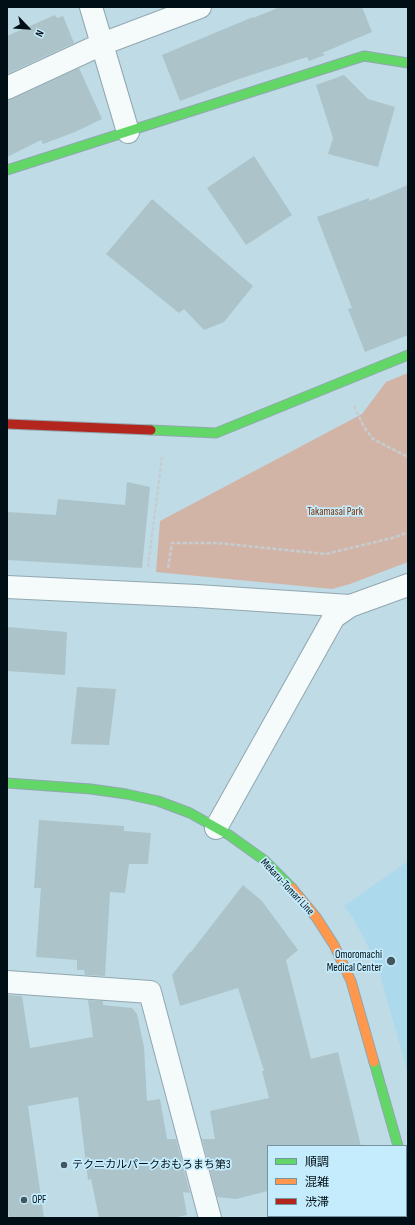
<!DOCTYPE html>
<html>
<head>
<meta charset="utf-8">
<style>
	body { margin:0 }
	#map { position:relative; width:415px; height:1225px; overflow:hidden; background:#bfdbe6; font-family:"Sofia Sans Condensed","Noto Sans JP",sans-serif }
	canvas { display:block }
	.frame { position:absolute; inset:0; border:8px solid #000e15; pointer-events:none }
	.legend { position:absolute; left:267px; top:1145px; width:140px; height:72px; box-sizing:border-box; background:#c5ecfd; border:1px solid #7693a0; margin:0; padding:5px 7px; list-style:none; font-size:12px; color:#000e15 }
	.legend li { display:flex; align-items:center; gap:8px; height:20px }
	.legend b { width:20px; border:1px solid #7693a0 }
	.north { position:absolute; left:8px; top:8px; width:40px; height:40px; -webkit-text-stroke:3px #c5ecfd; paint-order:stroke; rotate:115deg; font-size:11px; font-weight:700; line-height:16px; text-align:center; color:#000e15 }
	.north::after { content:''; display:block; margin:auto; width:14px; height:18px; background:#000e15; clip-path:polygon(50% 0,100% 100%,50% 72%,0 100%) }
</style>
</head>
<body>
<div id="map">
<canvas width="415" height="1225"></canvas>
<div class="frame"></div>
<ul class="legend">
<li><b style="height:5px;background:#63d668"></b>順調</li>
<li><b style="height:5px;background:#ff974d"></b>混雑</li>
<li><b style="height:5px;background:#b3261e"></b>渋滞</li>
</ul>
<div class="north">N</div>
</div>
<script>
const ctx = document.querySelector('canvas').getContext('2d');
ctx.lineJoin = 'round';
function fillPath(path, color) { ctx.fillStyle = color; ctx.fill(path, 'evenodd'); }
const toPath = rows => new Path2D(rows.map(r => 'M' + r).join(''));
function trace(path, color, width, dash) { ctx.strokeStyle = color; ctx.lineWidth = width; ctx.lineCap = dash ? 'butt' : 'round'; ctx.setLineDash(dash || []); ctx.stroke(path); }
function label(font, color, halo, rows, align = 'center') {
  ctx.font = font + ' "Sofia Sans Condensed","Noto Sans JP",sans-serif'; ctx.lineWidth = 3.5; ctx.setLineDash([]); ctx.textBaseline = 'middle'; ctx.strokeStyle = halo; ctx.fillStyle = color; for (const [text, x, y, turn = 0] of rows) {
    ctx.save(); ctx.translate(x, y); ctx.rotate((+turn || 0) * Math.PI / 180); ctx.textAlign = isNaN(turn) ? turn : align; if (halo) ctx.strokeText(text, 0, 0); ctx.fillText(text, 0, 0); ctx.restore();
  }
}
const built = toPath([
	[408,861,408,1073,380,975,368,946,353,918,344,906]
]);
const green = toPath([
	[408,373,408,562,350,584,332,589,156,572,160,521,362,414,386,382]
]);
const building = toPath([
	[280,7,362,7,372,32,322,53,325,55,309,61,307,57,236,80,180,101,162,55,253,17,253,18],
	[55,15,57,18,63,16,74,43,7,74,7,36],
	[79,68,102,119,75,132,43,144,41,140,7,157,7,100,12,99],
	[344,75,368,99,395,107,378,167,328,154,333,138,316,85],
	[254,156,292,215,246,245,207,188],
	[408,185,408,335,365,352,348,309,352,308,317,217,369,198,369,201],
	[152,199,253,286,224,322,204,330,184,309,179,313,106,254],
	[127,482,150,487,142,568,7,560,7,512,56,515,58,499,125,505],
	[7,627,67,632,65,675,7,671],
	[77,687,116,689,109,745,71,744],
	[39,820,124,826,124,831,151,833,148,864,129,864,125,893,110,892,105,976,85,975,84,970,77,970,77,960,36,957,41,888,34,888],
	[243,885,262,901,298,950,286,960,311,1059,338,1052,361,1146,268,1146,268,1191,236,1199,217,1197,202,1139,215,1139,210,1111,269,1098,262,1071,264,1071,238,988,180,1006,172,975,190,952,191,952],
	[7,995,22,996,30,1048,93,1037,88,1000,103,1001,103,1005,132,1008,137,1014,144,1047,147,1101,160,1099,167,1139,176,1139,190,1193,183,1192,187,1215,172,1218,99,1218,91,1179,88,1180,78,1097,28,1106,44,1218,9,1218,8,1209,7,1209]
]);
const path = toPath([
	[354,406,364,427,373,439,408,457],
	[408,486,408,484],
	[148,567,162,457],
	[168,568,172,543,217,543,326,554,396,537,408,532]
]);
const street = toPath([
	[91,7,128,132],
	[7,88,102,44,200,7],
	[7,587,197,596,350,606],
	[216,828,334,617,350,606,408,585],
	[7,982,150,992,210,1218]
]);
const fast = toPath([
	[7,170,364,56,408,63],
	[151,430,216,433,408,355],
	[7,783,91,789,126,794,158,801,190,813,229,835,264,860,292,888],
	[374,1062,398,1146]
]);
const slow = toPath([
	[292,888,316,917,334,945,351,981,374,1062],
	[406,1178,408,1186],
	[276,1218,284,1216]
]);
const jam = toPath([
	[7,424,151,430]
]);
const markers = [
	[391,961,5,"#43565e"],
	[64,1165,4,"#43565e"],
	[24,1200,4,"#43565e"]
];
const parkNames = [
	["Takamasai Park",335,512]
];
const streetNames = [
	["Mekaru-Tomari Line",287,887,47]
];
const poiNames = [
	["Omoromachi",382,955,"right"],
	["Medical Center",382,968,"right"],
	["テクニカルパークおもろまち第3",72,1165],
	["OPF",32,1200]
];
fillPath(built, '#add9ec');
fillPath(green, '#d2b4a7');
fillPath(building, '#acc3c9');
trace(street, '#91a7af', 24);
trace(fast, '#91a7af', 11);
trace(slow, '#91a7af', 11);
trace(jam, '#91a7af', 11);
trace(path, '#c5cdd1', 2.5, [4, 2]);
trace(street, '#f5fafb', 22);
trace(fast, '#63d668', 9);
trace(slow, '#ff974d', 9);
trace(jam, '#b3261e', 9);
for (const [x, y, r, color] of markers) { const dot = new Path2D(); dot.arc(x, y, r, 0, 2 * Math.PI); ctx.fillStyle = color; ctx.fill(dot); trace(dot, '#c5ecfd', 1.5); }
label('11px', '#7d3204', '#c5ecfd', parkNames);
label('11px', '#000e15', '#c5ecfd', streetNames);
label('11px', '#000e15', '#c5ecfd', poiNames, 'left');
</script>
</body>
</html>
